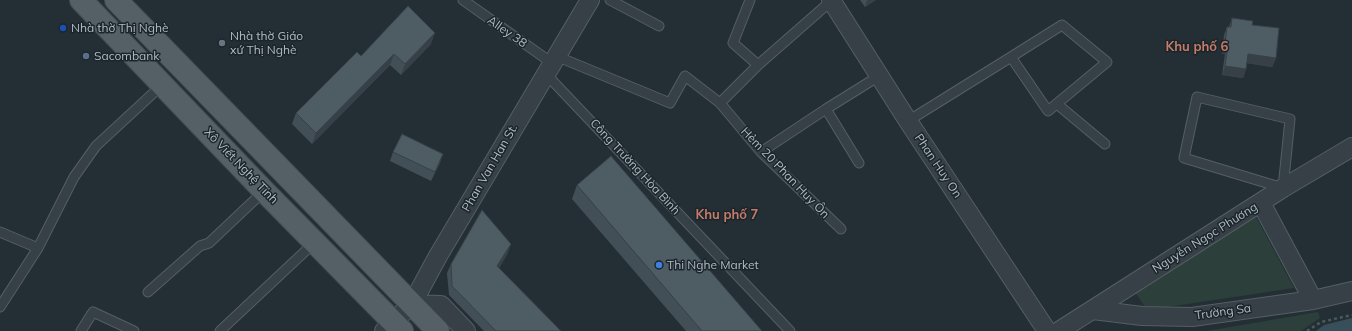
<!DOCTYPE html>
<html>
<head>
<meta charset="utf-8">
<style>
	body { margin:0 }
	canvas { display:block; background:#232f35 }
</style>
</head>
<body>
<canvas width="1352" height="331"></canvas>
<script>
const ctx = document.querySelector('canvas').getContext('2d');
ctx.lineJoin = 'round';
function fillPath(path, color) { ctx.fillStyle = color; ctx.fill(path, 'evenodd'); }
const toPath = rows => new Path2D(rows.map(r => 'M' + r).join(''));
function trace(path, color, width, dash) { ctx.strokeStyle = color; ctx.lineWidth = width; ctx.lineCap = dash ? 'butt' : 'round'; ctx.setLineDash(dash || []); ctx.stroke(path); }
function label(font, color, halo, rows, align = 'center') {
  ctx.font = font + ' Mulish,sans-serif'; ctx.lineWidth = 3; ctx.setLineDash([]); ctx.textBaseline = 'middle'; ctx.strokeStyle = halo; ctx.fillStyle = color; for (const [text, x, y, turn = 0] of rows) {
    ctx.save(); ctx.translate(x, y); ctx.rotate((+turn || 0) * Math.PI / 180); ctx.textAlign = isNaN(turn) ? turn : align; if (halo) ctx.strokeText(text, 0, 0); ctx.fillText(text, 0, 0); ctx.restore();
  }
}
const green = toPath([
	[1256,217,1294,288,1147,310,1135,292],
	[1318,312,1320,318,1301,331,1207,331]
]);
const water = toPath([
	[1352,318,1352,331,1316,331,1324,325]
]);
const path = toPath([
	[1307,331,1321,322,1352,315]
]);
const service = toPath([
	[463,0,552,63],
	[610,0,659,26],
	[750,0,733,43,758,65],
	[831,1,758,65,720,103,761,152,841,229],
	[556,56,670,103,685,76,720,103],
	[545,73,790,331],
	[1197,97,1290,119,1283,188,1184,158,1197,97],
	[1057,104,1105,144],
	[908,121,1011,57,1062,25,1107,62,1048,111,1011,57],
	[761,152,826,109],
	[859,163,826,109,879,76],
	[0,232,38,248,74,177,96,146,162,85],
	[148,292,200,246,209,243,264,191],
	[0,307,38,248],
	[81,331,93,312,134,331],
	[220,331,315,242]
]);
const minor = toPath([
	[831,0,908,121,1047,331],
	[1261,203,1313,300],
	[412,304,441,305,466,331],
	[1093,310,1142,316,1192,317,1313,300,1352,291],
	[384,331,412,304,438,256,590,0],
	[1059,331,1283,188,1352,147]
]);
const primary = toPath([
	[81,0,264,191,402,331],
	[116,0,438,331]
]);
const wall = toPath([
	[860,0,876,0,865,7],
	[1232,18,1252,25,1276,58,1272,67,1247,63,1246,69,1243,78,1222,75,1225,54,1222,54,1224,35,1227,27,1229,27],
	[431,44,401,75,390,65,312,144,292,124,296,113,361,56],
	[393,152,440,163,431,181,390,161],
	[577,185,762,331,686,331,572,199],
	[508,253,499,268,561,331,484,331,449,295,447,273,451,264]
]);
const shadedWall = toPath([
	[867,0,876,0,865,7],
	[435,33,431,44,401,75,405,64],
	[1225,45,1228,45,1225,54,1222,54],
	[394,54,390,65,312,144,316,133],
	[1248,54,1276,58,1272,67,1245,63],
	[1225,66,1246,69,1243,78,1222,75],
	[443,154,440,163,431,181],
	[511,244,508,253,494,275,497,266]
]);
const building = toPath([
	[408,6,435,33,405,64,394,54,316,133,296,113,357,52,361,56,408,6],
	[1232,18,1253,21,1252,25,1279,28,1276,58,1248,54,1246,69,1225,66,1228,45,1225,45,1227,27,1231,27,1232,18],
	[402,134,443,154,435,172,393,152,402,134],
	[611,156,762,331,702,331,577,185,611,156],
	[482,210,511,244,497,266,561,331,496,331,452,286,451,264,482,210]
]);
const markers = [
	[63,28,4,"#1a4fb4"],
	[222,43,4,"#6b7280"],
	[86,56,4,"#5c6f8a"],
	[659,265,4,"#3f7fe0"]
];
const poiNames = [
	["Nhà thờ Thị Nghè",71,28],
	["Nhà thờ Giáo",230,36],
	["xứ Thị Nghè",230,50],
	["Sacombank",94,56],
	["Thi Nghe Market",667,265]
];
const streetNames = [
	["Alley 38",507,32,35],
	["Xô Viết Nghệ Tĩnh",241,166,46],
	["Phan Huy On",938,166,56],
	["Công Trường Hòa Bình",635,167,47],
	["Phan Van Han St.",490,168,-60],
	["Hẻm 20 Phan Huy Ôn",785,173,46],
	["Nguyễn Ngọc Phương",1205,238,-32],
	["Trường Sa",1223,312,-8]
];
const neighbourhoodNames = [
	["Khu phố 6",1197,47],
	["Khu phố 7",727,215]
];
fillPath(green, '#2c3f3a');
fillPath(water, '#384e5a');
trace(service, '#545e64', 11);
trace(minor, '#545e64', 20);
trace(primary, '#424c52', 24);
trace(path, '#495a58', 2.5, [3, 3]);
trace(service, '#364046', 9);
trace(minor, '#364046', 18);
trace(primary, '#546066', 22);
fillPath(wall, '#434f56');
fillPath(shadedWall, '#374046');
fillPath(building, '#4e5c64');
trace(building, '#374046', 1);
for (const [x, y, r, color] of markers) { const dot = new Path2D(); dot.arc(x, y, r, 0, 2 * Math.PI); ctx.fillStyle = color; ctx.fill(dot); trace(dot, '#1b252b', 1.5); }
label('12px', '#b1bbc2', '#1b252b', poiNames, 'left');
label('12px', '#b1bbc2', '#1b252b', streetNames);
label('bold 13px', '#c67c68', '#1b252b', neighbourhoodNames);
</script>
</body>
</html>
